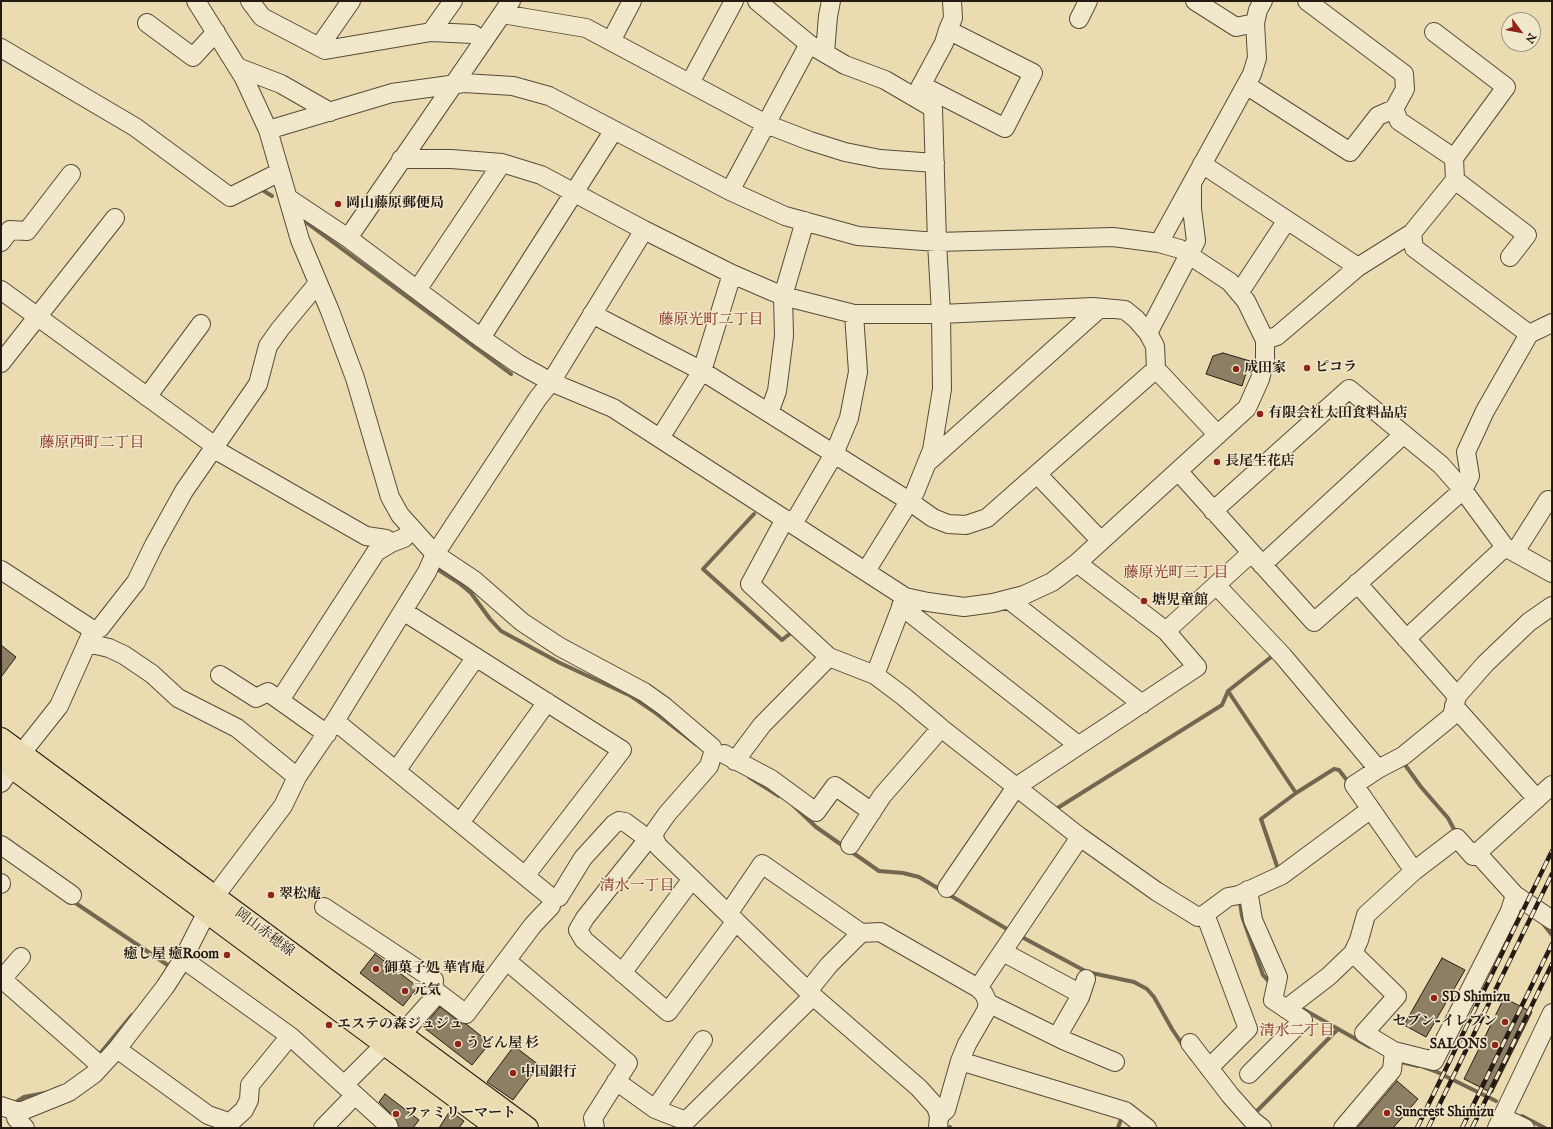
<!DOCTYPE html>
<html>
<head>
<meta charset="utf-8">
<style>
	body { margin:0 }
	#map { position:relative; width:1553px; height:1129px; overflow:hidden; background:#eadbb0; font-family:"IM FELL English",serif }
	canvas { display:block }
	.frame { position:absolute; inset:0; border:2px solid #261b12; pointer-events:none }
	.north { position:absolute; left:1501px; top:12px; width:40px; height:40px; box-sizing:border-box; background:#f1e8cc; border:1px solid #a09682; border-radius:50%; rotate:122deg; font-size:11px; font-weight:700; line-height:16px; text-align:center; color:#261b12 }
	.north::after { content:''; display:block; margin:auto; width:14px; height:18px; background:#8f2418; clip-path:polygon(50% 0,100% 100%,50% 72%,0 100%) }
</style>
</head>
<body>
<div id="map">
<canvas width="1553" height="1129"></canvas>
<div class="frame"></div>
<div class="north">N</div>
</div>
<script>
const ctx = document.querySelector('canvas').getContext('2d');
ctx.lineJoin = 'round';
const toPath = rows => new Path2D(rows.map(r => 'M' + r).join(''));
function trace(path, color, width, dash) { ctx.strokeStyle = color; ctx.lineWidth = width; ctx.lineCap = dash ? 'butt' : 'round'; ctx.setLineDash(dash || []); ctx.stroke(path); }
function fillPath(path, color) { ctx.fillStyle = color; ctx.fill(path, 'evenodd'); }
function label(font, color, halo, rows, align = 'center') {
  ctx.font = font + ' "IM FELL English","Noto Serif JP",serif'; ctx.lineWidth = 3; ctx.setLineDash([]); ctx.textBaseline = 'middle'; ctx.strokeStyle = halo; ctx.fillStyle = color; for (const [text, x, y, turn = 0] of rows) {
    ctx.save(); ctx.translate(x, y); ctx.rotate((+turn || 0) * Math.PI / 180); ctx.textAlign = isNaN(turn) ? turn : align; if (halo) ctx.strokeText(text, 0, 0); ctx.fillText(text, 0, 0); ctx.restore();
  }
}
const stream = toPath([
	[259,188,272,196],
	[307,223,511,374],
	[754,514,703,569,782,640,792,632,794,633],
	[434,569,437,569,459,583,471,593,490,619,501,631,560,663,631,696,653,711,697,745],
	[1275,654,1228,691,1296,793,1261,819,1278,869,1276,870],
	[1403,762,1421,787,1448,818,1456,833],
	[749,777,779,796],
	[1296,793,1334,769,1339,770,1349,783,1350,782],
	[793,805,816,827,879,871,903,873,919,877,1012,932],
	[1054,808,1056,809,1222,705,1228,691],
	[71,900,169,966],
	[1240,902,1242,916,1263,975,1271,984],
	[1541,921,1552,935],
	[1020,936,1087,972,1134,982,1147,989,1154,997,1172,1029,1192,1059],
	[1301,1008,1370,1047],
	[98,1056,132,1015],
	[1397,1061,1418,1066],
	[1424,1067,1435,1071,1496,1101],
	[13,1104,24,1097,45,1093],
	[1254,1114,1338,1029],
	[1522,1116,1545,1128],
	[950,1127,950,1128],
	[1118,1128,1121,1119]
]);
const building = toPath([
	[1223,353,1250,361,1242,386,1206,374,1213,356,1223,353],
	[1,645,16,657,1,677,1,645],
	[375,954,418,987,403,1006,360,973,375,954],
	[1442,958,1465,970,1426,1037,1404,1025,1442,958],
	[1504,998,1532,1012,1492,1093,1464,1079,1504,998],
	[440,1007,460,1022,466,1024,490,1043,472,1065,423,1027,440,1007],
	[514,1046,539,1065,513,1100,487,1082,514,1046],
	[1397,1081,1418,1099,1393,1128,1357,1128,1397,1081],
	[385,1094,419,1120,413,1128,399,1128,395,1118,379,1102,385,1094],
	[450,1111,464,1121,459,1128,439,1128,450,1111]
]);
const minor = toPath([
	[196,1,244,78,268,130,300,240,330,311,355,378,390,497,400,515,435,554,474,580,522,622,560,647,644,692,665,707,712,747,713,753,709,766,667,814,655,831,654,838,658,846,813,996,919,1088,936,1107,939,1116,938,1128],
	[250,1,262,17,325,50,431,32,473,34,483,41],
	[757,1,809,44,845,65,885,80,933,108,937,242,941,314,942,389,932,450,915,492,866,571],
	[1195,1,1236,27,1255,23],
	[502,14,586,28,766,124,810,141,845,152,880,159,935,163],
	[1079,19,1088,1],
	[147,23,193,57,216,32],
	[431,32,453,1],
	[1434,32,1506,87,1454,158],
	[611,41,632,1],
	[319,47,351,1],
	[1,48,135,127,230,197,280,172],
	[825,53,828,16,831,1],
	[237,67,281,84,330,112],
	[690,83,734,1],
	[921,85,1005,128,1033,73,948,30],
	[1246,85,1350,152,1378,116,1394,109],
	[916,95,944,43,948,30,953,18,952,1],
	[268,130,392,93,464,83,513,86,549,96,730,191,785,216,858,236,937,242,1113,237,1159,243,1180,249,1230,282,1246,301,1265,340,1265,359,1260,379,1247,408,1077,563,1052,582,1024,595,993,603,964,607,928,602,905,597,613,408,551,382,517,363,481,338,348,238,288,198],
	[401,159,451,159,502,163,541,175,644,230,732,274,783,296,854,314,941,314,1093,307,1125,310,1136,319,1148,333,1155,346,1156,369,1218,435],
	[1202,164,1358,267],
	[1455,180,1527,235,1510,257],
	[730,191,809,44],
	[1412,233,1414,248,1529,334],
	[348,238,511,1],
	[1,242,10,230,27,231,71,174],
	[1159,243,1252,74,1257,58,1255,23,1258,10,1263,1],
	[1,290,215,446],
	[417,290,502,163],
	[1239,293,1287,220],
	[592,314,702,371,909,501,933,518,948,524,966,525,987,518,1156,369],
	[1148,333,1196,241,1192,209,1192,184],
	[481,338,614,130],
	[1265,340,1277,336,1358,267,1412,233,1455,180,1454,158,1399,121,1394,109,1405,89,1404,74,1307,1],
	[1,363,115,218],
	[147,397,201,324],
	[769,413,777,391,780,368,784,336,783,296,805,221],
	[660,438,702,371,732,274],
	[214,449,366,536,386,539,391,543],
	[928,462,1100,308],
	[1178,471,1314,622,1463,490,1470,476,1466,452,1485,411,1529,334,1552,323],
	[1037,474,1101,541],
	[1213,511,1349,389,1441,465,1463,490,1505,547,1552,573],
	[785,519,750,584,829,657],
	[793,524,834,454,849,418,858,372,854,314],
	[1515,552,1548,500,1552,503],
	[1262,565,1404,434],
	[1,570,93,630],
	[1357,583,1457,696],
	[1216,585,1283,656,1378,769],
	[1008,599,1142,704],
	[901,606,1078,745],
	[403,611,622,750,525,876],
	[1166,631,1251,553],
	[1406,639,1505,547],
	[88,643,109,648,124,655,152,674,178,698,237,728,297,777],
	[220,675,256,698,268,692,327,734],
	[875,675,905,597],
	[280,700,376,552,391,543,404,538,412,529],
	[1454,706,1537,799],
	[335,721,552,898,559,897,583,858,614,824,619,821,625,822,648,839,654,838],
	[724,754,771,779,816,812,835,786,872,812],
	[735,761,762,725,829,657,875,675,903,696,941,728,1080,837,1156,891,1198,917,1205,914,1228,897,1239,895,1282,875,1371,809],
	[396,771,476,657],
	[1,783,21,754,59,706,93,630,100,628,136,582,154,545,184,491,258,384,268,346,280,329,318,283],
	[460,823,547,702],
	[648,839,585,918,578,930,584,940,668,1012,736,921],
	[1,845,72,895],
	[850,845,882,796,941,728],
	[1477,853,1552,785],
	[1414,871,1354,785,1378,769,1403,756,1452,716,1457,696,1485,664,1529,622,1552,606],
	[1,883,1,884],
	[947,888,1016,787,1197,667,1166,631,1077,563],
	[1248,890,1253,920,1278,977,1273,1000,1303,1020,1249,1074],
	[324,907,434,980,433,999,401,1035],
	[728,914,762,864,861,933,880,932,978,988,984,994,988,1003,986,1011,967,1044,960,1061,946,1110,939,1116],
	[1205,914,1248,1029,1209,1068],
	[1003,952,1081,994],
	[1353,953,1397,996,1364,1033,1394,1051,1434,1061,1510,911,1515,895],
	[21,957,2,979,101,1066],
	[183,959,290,1036,388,1125,389,1128],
	[507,961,628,1063,593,1118,595,1128],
	[622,973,692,879],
	[978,988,1080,837],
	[433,989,466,1014,533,925,551,906,552,898],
	[808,991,829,965,861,933],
	[988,1003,1063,1040,1115,1062],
	[1286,1009,1329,976,1353,953,1359,940,1366,915,1414,871,1457,838,1473,856,1477,853,1515,895,1552,920],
	[1057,1037,1080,997,1086,979],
	[1190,1043,1230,1095,1253,1121,1262,1128],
	[117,1049,208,1115,228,1122,233,1120,244,1110,249,1100,250,1085,290,1036],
	[960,1061,1125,1111,1147,1128],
	[616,1081,655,1109,686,1121,813,996],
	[344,1085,385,1044],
	[1,1106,16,1111,22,1111,69,1092,94,1074,117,1049,165,987,183,959,215,896,283,806,297,777,335,721,427,572,435,554,538,398,551,382,644,230],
	[655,1109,703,1040],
	[16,1111,16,1118,25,1128],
	[1502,1117,1525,1128],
	[323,1128,355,1095],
	[1343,1128,1392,1070,1394,1051],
	[1497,1128,1552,1013]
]);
const major = toPath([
	[1,739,527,1128],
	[1,759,498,1128]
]);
const rail = toPath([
	[1417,1128,1552,851],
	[1428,1128,1552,874],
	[1462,1128,1552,944],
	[1472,1128,1552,964]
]);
const markers = [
	[338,204,4,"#8f2418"],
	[1307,368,4,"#8f2418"],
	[1236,369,4,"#8f2418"],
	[1260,414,4,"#8f2418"],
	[1217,462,4,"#8f2418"],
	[1144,601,4,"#8f2418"],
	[271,895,4,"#8f2418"],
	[227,955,4,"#8f2418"],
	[376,969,4,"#8f2418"],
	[405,991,4,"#8f2418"],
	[1434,998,4,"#8f2418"],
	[1505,1022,4,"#8f2418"],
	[329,1025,4,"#8f2418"],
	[458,1044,4,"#8f2418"],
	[1495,1045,4,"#8f2418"],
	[513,1073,4,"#8f2418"],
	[1387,1113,4,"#8f2418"],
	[396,1114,4,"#8f2418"]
];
const poiNames = [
	["岡山藤原郵便局",346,204],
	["ピコラ",1315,368],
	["成田家",1244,369],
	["有限会社太田食料品店",1268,414],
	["長尾生花店",1225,462],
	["塘児童館",1152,601],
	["翠松庵",279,895],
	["癒し屋 癒Room",219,955,"right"],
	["御菓子処 華宵庵",384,969],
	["元気",413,991],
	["SD Shimizu",1442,998],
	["セブン-イレブン",1497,1022,"right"],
	["エステの森ジュジュ",337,1025],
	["うどん屋 杉",466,1044],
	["SALONS",1487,1045,"right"],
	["中国銀行",521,1073],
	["Suncrest Shimizu",1395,1113],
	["ファミリーマート",404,1114]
];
const streetNames = [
	["岡山赤穂線",264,933,37]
];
const neighbourhoodNames = [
	["藤原光町二丁目",711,321],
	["藤原西町二丁目",92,444],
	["藤原光町三丁目",1176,574],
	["清水一丁目",637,887],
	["清水二丁目",1297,1032]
];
trace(stream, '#736750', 4);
fillPath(building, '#8c7f64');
trace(building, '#261b12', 1);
trace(minor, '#574b3a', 20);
trace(major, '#261b12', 24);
trace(minor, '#f1e8cc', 18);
trace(major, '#eadbb0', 22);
trace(rail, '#261b12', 4.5);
trace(rail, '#f1e8cc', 3, [9]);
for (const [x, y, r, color] of markers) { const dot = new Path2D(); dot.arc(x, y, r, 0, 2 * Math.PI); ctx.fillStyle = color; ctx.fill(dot); trace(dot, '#f1e8cc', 1.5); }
label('bold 14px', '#261b12', '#f1e8cc', poiNames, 'left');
label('14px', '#261b12', '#f1e8cc', streetNames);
label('15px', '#7a1f14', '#f1e8cc', neighbourhoodNames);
</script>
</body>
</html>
